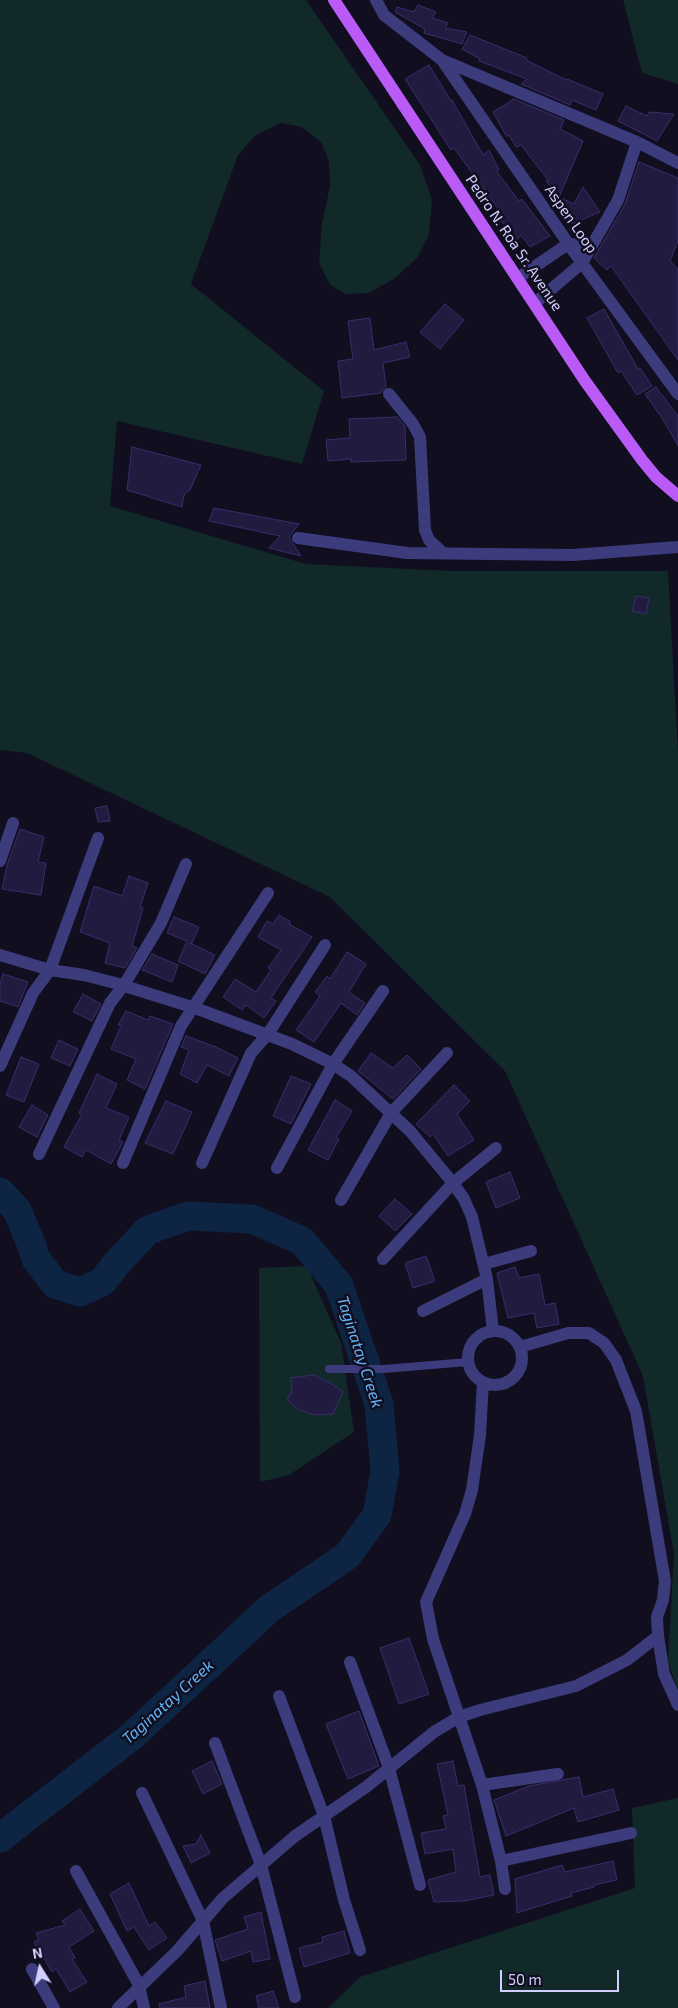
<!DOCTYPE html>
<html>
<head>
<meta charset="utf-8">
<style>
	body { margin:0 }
	#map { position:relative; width:678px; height:2008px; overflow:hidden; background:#110e20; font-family:"Exo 2",sans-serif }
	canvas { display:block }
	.north { position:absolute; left:15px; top:1943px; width:50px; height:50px; -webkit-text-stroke:4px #110e20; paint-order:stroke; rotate:350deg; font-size:14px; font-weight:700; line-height:20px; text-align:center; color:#d3cffd }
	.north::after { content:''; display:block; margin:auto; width:18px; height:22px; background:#d3cffd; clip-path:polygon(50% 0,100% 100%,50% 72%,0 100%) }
	.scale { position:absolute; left:500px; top:1970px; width:119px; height:22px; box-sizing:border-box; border:2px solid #d3cffd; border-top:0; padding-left:6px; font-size:15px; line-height:18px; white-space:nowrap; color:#d3cffd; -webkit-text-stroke:4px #110e20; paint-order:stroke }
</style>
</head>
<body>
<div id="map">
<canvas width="678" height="2008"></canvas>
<div class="north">N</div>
<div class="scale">50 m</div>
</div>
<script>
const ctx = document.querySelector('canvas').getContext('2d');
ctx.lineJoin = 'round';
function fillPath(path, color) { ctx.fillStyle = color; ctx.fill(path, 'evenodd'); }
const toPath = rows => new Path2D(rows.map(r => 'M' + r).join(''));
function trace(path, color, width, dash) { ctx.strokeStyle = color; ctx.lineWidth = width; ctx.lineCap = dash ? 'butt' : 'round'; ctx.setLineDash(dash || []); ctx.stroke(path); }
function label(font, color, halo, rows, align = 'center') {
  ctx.font = font + ' "Exo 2",sans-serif'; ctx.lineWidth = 5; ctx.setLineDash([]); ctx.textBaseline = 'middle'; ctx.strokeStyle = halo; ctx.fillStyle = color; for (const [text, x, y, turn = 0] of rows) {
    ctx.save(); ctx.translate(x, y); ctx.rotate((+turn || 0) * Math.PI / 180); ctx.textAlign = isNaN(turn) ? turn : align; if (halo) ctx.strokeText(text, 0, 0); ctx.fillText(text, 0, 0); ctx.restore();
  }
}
const green = toPath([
	[0,0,306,0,420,165,432,200,429,234,417,258,395,278,369,293,346,294,330,285,319,263,322,224,330,186,329,161,321,142,302,127,281,123,256,135,238,155,191,284,324,391,302,464,117,421,110,506,306,564,451,571,668,571,678,752,678,1692,668,1661,674,1554,643,1376,505,1071,330,897,27,753,0,750],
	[623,0,678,0,678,84,642,73],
	[307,1266,341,1343,354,1432,289,1475,260,1482,259,1268],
	[678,1798,678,2008,328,2008,360,1977,635,1888,632,1808]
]);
const river = toPath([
	[0,1192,17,1210,30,1241,36,1259,55,1284,80,1292,102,1282,117,1263,148,1230,188,1216,252,1219,302,1241,339,1285,379,1404,385,1471,377,1515,347,1556,270,1608,132,1736,0,1838]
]);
const building = toPath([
	[418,5,436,12,432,18,448,23,445,28,467,32,462,44,424,33,425,29,395,12,397,7,414,12,418,5],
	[470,35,527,58,526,60,566,80,567,79,603,94,596,110,572,100,570,105,521,84,527,79,479,61,480,59,462,49,470,35],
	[429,65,451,101,452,100,483,155,489,150,499,170,497,172,519,201,522,199,550,236,530,247,521,235,517,240,498,217,502,214,454,148,451,150,405,79,429,65],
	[514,99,564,120,560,129,583,141,559,197,546,181,548,180,521,145,516,147,509,135,507,137,493,112,514,99],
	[626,106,647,116,649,112,674,114,657,141,618,121,626,106],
	[639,162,678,178,678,241,670,261,678,269,678,360,611,266,607,270,594,258,625,204,639,162],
	[583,187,600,212,572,224,559,197,574,204,583,187],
	[445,304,464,320,440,349,420,332,445,304],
	[604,309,638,369,640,368,652,386,637,395,621,371,618,373,587,318,604,309],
	[370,318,374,350,406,342,410,357,383,363,386,387,381,393,342,398,338,361,353,359,348,321,370,318],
	[656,387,678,416,678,446,664,421,645,394,656,387],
	[397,417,405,426,406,460,351,462,351,459,328,461,326,440,350,438,349,419,397,417],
	[132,447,201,465,190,490,184,495,182,507,127,490,132,447],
	[214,508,299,524,289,537,301,556,269,548,280,536,209,521,214,508],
	[636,596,649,598,646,614,632,611,636,596],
	[107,806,110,821,98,822,95,808,107,806],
	[20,829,44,837,38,862,46,863,41,895,2,889,7,865,20,829],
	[129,876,148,883,140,907,143,908,132,946,137,948,125,968,105,963,110,943,80,932,94,886,122,896,129,876],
	[279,915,291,922,289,924,312,937,271,998,276,1001,264,1018,246,1005,242,1010,223,997,235,979,256,992,271,970,268,968,281,950,258,937,267,921,273,924,279,915],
	[174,917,199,927,192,943,190,943,215,955,205,974,178,961,187,941,167,933,174,917],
	[347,952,366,964,349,992,365,1003,357,1015,341,1003,314,1042,296,1030,320,996,315,992,327,976,330,979,347,952],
	[152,954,178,965,172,982,142,970,152,954],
	[3,974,28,982,18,1007,0,1001,0,984,3,974],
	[83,994,101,1004,92,1021,73,1012,83,994],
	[126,1011,148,1020,150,1016,173,1024,145,1089,127,1080,136,1059,111,1049,121,1026,118,1025,126,1011],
	[186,1036,216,1047,238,1058,229,1076,207,1065,197,1083,180,1074,189,1050,181,1047,186,1036],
	[59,1040,78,1049,70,1066,51,1058,59,1040],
	[371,1053,393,1068,407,1055,421,1069,393,1099,358,1071,371,1053],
	[21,1057,39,1064,24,1102,6,1095,21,1057],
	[97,1074,117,1084,106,1108,129,1117,119,1140,123,1142,111,1164,86,1150,82,1157,64,1147,82,1114,79,1113,97,1074],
	[291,1076,311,1084,291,1124,273,1116,291,1076],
	[454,1085,470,1101,457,1114,474,1140,448,1156,433,1134,430,1137,416,1124,454,1085],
	[335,1100,352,1111,336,1138,339,1139,328,1160,308,1150,335,1100],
	[166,1101,192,1112,173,1154,145,1143,166,1101],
	[32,1105,48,1115,37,1137,19,1127,32,1105],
	[510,1172,520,1198,496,1208,486,1182,510,1172],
	[395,1199,412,1214,395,1231,379,1216,395,1199],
	[426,1256,435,1281,413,1288,405,1263,426,1256],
	[515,1267,519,1278,539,1274,545,1305,555,1303,559,1324,537,1328,534,1313,508,1318,497,1273,515,1267],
	[313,1375,329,1382,343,1392,333,1414,315,1415,299,1410,287,1400,292,1391,291,1378,313,1375],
	[409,1638,429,1694,399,1704,380,1648,409,1638],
	[359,1711,379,1766,348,1779,326,1724,359,1711],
	[212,1761,222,1784,203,1794,192,1771,212,1761],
	[453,1761,458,1786,464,1785,480,1877,490,1875,494,1895,464,1901,434,1902,428,1880,456,1872,453,1849,425,1854,421,1833,446,1829,443,1816,448,1815,437,1764,453,1761],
	[579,1777,583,1797,613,1789,619,1810,578,1822,574,1808,506,1836,494,1800,529,1786,579,1777],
	[201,1835,210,1853,191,1863,183,1846,196,1844,201,1835],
	[613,1861,617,1880,594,1885,594,1887,571,1893,572,1896,517,1913,515,1879,562,1865,565,1872,613,1861],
	[129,1883,149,1926,155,1922,167,1938,149,1950,134,1927,127,1931,110,1894,129,1883],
	[80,1909,94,1931,69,1947,75,1958,72,1959,87,1982,70,1992,56,1969,52,1972,34,1942,39,1939,36,1933,65,1925,62,1921,80,1909],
	[261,1912,270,1959,253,1962,251,1951,222,1961,215,1940,248,1929,244,1917,261,1912],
	[344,1931,350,1953,304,1967,299,1948,323,1942,322,1937,344,1931],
	[205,1981,210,2008,160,2008,159,2004,186,1997,184,1986,205,1981],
	[273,1991,279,2008,259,2008,256,1996,273,1991]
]);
const service = toPath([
	[329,1369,383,1369,468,1362]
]);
const minor = toPath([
	[376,0,384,15,442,60,637,142,678,163],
	[442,60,574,252,678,394],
	[518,278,568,244,592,245],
	[535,303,582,263,618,200,637,142],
	[389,394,413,424,420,437,425,530,429,540,443,553],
	[298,538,407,553,573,555,678,547],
	[0,861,13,823],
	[0,955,50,970,84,975,115,983,195,1008,292,1044,333,1064,351,1076,410,1131,453,1183,464,1199,472,1217,487,1279,493,1331],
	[0,1066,33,993,50,970,98,838],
	[39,1154,110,1003,124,985,161,923,186,864],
	[123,1163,181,1026,268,893],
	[202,1163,251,1053,268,1034,325,945],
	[277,1168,333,1064,383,991],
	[341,1200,391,1113,447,1053],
	[383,1259,453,1183,496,1148],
	[484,1264,531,1251],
	[423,1311,487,1279],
	'468 1358a27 27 0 1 1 54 0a27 27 0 1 1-54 0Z',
	[483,1382,480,1435,472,1490,465,1514,426,1602,433,1639,482,1785,501,1861,505,1889],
	[350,1662,389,1768,420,1885],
	[279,1696,324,1816,344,1900,360,1950],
	[215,1743,261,1865,295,1997],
	[482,1785,558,1774],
	[142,1793,203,1921,221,2008],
	[501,1861,631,1833],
	[76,1871,139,1985,144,2008],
	[32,1969,54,2008],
	[118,2008,177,1951,223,1898,295,1836,366,1787,434,1732,459,1717,480,1710,576,1686,627,1660,658,1636,657,1617,663,1600,665,1581,661,1558,636,1411,616,1360,604,1343,589,1333,568,1333,520,1347]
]);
const tertiary = toPath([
	[658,1636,664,1674,678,1705]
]);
const primary = toPath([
	[334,0,585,381,642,460,656,477,678,496]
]);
const streetNames = [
	["Aspen Loop",571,219,55],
	["Pedro N. Roa Sr. Avenue",514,243,56]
];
const waterNames = [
	["Taginatay Creek",360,1352,72],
	["Taginatay Creek",168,1702,-42]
];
fillPath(green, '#112928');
trace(river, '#0e2443', 29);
fillPath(building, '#221b40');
trace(building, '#392e6b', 1);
trace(service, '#3c3b7c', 8);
trace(minor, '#3c3b7c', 12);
trace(tertiary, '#3c3b7c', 12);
trace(primary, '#ba5bf7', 12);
label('15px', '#d3cffd', '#110e20', streetNames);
label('italic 16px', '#62b5f7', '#110e20', waterNames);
</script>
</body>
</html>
